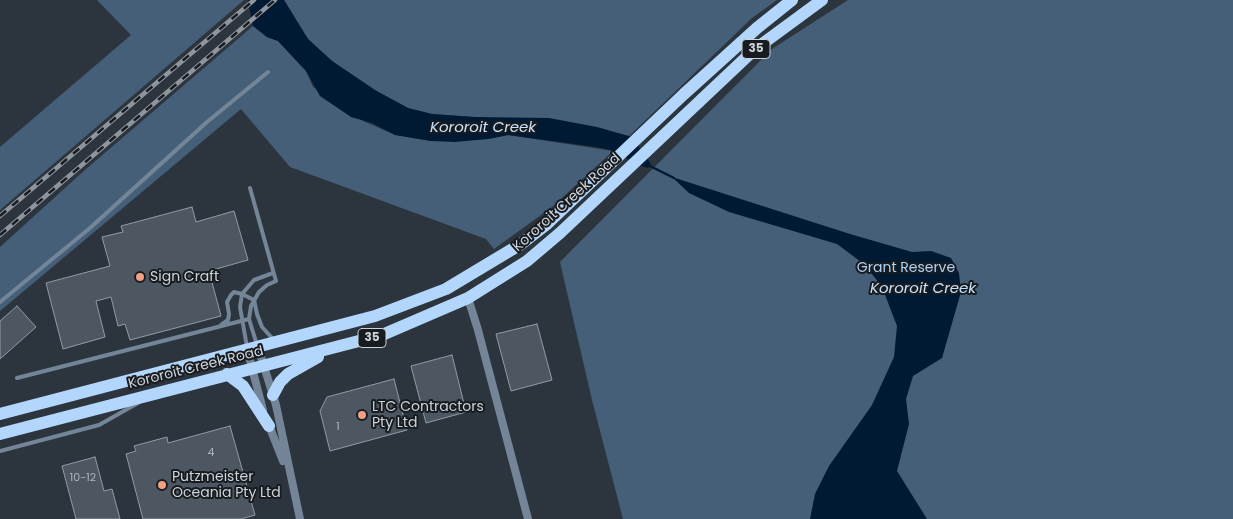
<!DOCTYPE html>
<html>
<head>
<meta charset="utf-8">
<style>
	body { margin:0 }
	canvas { display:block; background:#2c353e }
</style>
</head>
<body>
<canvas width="1233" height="519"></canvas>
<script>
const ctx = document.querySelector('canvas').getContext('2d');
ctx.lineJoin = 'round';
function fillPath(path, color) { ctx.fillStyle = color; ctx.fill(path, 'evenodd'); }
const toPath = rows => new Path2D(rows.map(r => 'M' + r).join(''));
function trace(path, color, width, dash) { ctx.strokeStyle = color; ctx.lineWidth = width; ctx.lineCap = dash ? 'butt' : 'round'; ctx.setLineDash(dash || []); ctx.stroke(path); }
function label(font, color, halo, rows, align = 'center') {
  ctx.font = font + ' Poppins,sans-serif'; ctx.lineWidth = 4; ctx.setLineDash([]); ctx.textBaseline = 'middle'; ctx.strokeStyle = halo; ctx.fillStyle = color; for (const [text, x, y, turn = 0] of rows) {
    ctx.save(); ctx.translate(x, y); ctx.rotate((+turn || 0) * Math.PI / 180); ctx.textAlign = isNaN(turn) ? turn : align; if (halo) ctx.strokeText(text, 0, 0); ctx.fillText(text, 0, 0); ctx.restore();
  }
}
const green = toPath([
	[97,0,244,0,0,210,0,147,131,35],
	[284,0,777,0,752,18,629,136,574,124,432,114,408,108,374,90,332,61,308,39],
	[848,0,1233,0,1233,519,623,519,592,400,560,262,772,49],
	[253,26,267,37,278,41,306,71,313,87,363,121,395,135,431,141,488,139,508,135,613,151,552,207,494,249,486,239,290,167,241,109,0,311,0,247,86,169]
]);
const water = toPath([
	[248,0,284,0,308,39,332,61,375,90,408,108,432,114,474,117,549,118,597,127,632,137,651,164,648,168,644,167,610,150,596,147,508,135,488,139,455,142,431,141,395,135,372,123,351,117,320,96,306,71,278,41,267,37,253,26],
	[672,177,850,234,912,252,931,251,951,258,959,273,961,292,942,358,913,376,906,399,909,424,897,471,927,519,810,519,815,494,829,466,872,405,894,357,897,326,882,287,865,265,837,244,729,212,689,193]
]);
const stream = toPath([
	[648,165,674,178]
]);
const building = toPath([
	[192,207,196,222,234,211,248,260,209,271,221,316,130,340,125,324,118,326,111,297,96,301,105,337,63,349,46,283,110,266,102,237,123,232,121,226,192,207],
	[17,306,36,327,0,359,0,321,17,306],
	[537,324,552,380,511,391,496,334,537,324],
	[452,355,466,412,426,423,411,366,452,355],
	[394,379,407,430,330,451,320,411,327,397,394,379],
	[230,426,255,515,241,519,143,519,126,454,136,451,134,446,167,437,168,443,230,426],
	[95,457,104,491,112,489,120,519,76,519,62,466,95,457]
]);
const service = toPath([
	[250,188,276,281,267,285,259,292,251,306,249,319,257,345],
	[0,302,90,228,207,122,268,72],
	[221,325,228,320,229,314,227,302,231,295,234,292,242,294,254,300,257,314,262,327,273,339],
	[247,347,240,307,242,294,254,280,273,273],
	[17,378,249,319],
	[0,451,99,425,138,403]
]);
const minor = toPath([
	[468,298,478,330,528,519],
	[258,347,276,405,300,519],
	[247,349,263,410],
	[268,423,283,461]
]);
const primary = toPath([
	[227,374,243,386,269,426],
	[273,395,280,382,288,374,318,357],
	[0,414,375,316,446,289,521,244,547,224,684,94,757,28,792,0],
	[0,434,382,335,468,298,527,261,560,233,754,50,822,0]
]);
const rail = toPath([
	[0,216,254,0],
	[0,235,275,0]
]);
const markers = [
	[140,277,5,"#f39f83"],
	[362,415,5,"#f39f83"],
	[162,485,5,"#f39f83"]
];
const numberNames = [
	["1",338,427],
	["4",211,453],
	["10-12",83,478]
];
const shields = [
	[756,49,28],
	[372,338,28]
];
const shieldNames = [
	["35",756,49],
	["35",372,338]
];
const streetNames = [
	["Kororoit Creek Road",567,203,-42],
	["Kororoit Creek Road",196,368,-14]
];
const parkNames = [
	["Grant Reserve",906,268]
];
const poiNames = [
	["Sign Craft",150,277],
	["LTC Contractors",372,407],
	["Pty Ltd",372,423],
	["Putzmeister",172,477],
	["Oceania Pty Ltd",172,493]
];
const waterNames = [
	["Kororoit Creek",483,128],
	["Kororoit Creek",923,289]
];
fillPath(green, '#455f79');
fillPath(water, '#001a33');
trace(stream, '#001a33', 2.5);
fillPath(building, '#4d5762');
trace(building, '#919ba7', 1);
trace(service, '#748597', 4);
trace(minor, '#748597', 8);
trace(primary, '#b3d7fc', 12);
trace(rail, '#8e959d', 4.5);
trace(rail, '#181c20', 2.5, [8]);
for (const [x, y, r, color] of markers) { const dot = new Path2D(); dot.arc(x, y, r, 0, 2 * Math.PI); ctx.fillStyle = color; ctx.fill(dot); trace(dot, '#181c20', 2); }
label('11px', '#adb4bb', null, numberNames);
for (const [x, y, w] of shields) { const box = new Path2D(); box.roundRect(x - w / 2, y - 9.5, w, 19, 4); ctx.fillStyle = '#181c20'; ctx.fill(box); trace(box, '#cdd3d9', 1); }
label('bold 12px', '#cdd3d9', null, shieldNames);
label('14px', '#cdd3d9', '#181c20', streetNames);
label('14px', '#add0f4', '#181c20', parkNames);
label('14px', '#cdd3d9', '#181c20', poiNames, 'left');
label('italic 15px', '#c9e0f9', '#181c20', waterNames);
</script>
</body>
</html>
